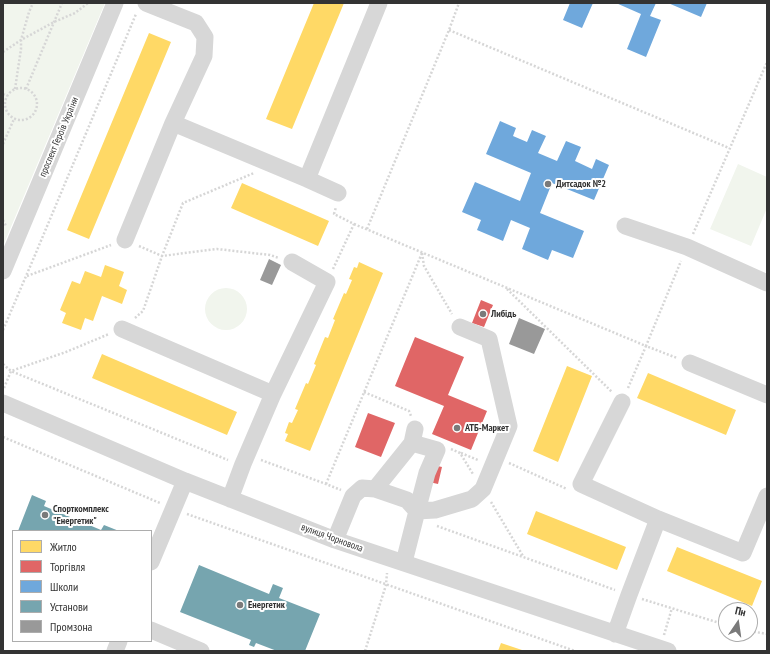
<!DOCTYPE html>
<html>
<head>
<meta charset="utf-8">
<style>
	body { margin:0 }
	#map { position:relative; width:770px; height:654px; overflow:hidden; background:#fff; font-family:"PT Sans Narrow",sans-serif }
	canvas { display:block }
	.frame { position:absolute; inset:0; border:4px solid #333; pointer-events:none }
	.legend { position:absolute; left:12px; top:530px; width:140px; height:112px; box-sizing:border-box; background:#fff; border:1px solid #adadad; margin:0; padding:5px 7px; list-style:none; font-size:12px; color:#333 }
	.legend li { display:flex; align-items:center; gap:8px; height:20px }
	.legend b { width:20px; border:1px solid #adadad }
	.north { position:absolute; left:718px; top:602px; width:40px; height:40px; box-sizing:border-box; background:#fff; border:1px solid #adadad; border-radius:50%; rotate:13deg; font-size:11px; font-weight:700; line-height:16px; text-align:center; color:#333 }
	.north::after { content:''; display:block; margin:auto; width:14px; height:18px; background:#7a7a7a; clip-path:polygon(50% 0,100% 100%,50% 72%,0 100%) }
</style>
</head>
<body>
<div id="map">
<canvas width="770" height="654"></canvas>
<div class="frame"></div>
<ul class="legend">
<li><b style="height:11px;background:#ffd966"></b>Житло</li>
<li><b style="height:11px;background:#e06666"></b>Торгівля</li>
<li><b style="height:11px;background:#6fa8dc"></b>Школи</li>
<li><b style="height:11px;background:#76a5af"></b>Установи</li>
<li><b style="height:11px;background:#999"></b>Промзона</li>
</ul>
<div class="north">Пн</div>
</div>
<script>
const ctx = document.querySelector('canvas').getContext('2d');
ctx.lineJoin = 'round';
function fillPath(path, color) { ctx.fillStyle = color; ctx.fill(path, 'evenodd'); }
const toPath = rows => new Path2D(rows.map(r => 'M' + r).join(''));
function trace(path, color, width, dash) { ctx.strokeStyle = color; ctx.lineWidth = width; ctx.lineCap = dash ? 'butt' : 'round'; ctx.setLineDash(dash || []); ctx.stroke(path); }
function label(font, color, halo, rows, align = 'center') {
  ctx.font = font + ' "PT Sans Narrow",sans-serif'; ctx.lineWidth = 4; ctx.setLineDash([]); ctx.textBaseline = 'middle'; ctx.strokeStyle = halo; ctx.fillStyle = color; for (const [text, x, y, turn = 0] of rows) {
    ctx.save(); ctx.translate(x, y); ctx.rotate((+turn || 0) * Math.PI / 180); ctx.textAlign = isNaN(turn) ? turn : align; if (halo) ctx.strokeText(text, 0, 0); ctx.fillText(text, 0, 0); ctx.restore();
  }
}
const green = toPath([
	[3,3,105,3,3,246],
	[738,164,767,177,767,208,751,246,710,229],
	'205 309a21 21 0 1 1 42 0a21 21 0 1 1-42 0Z'
]);
const homes = toPath([
	[314,3,344,3,292,129,266,119],
	[149,33,171,42,89,239,67,230],
	[242,183,329,221,318,246,231,208],
	[359,262,383,273,310,451,285,441,288,434,285,433,289,422,292,423,298,410,295,409,306,383,308,384,316,365,314,364,325,337,328,338,335,320,333,319,344,293,346,294,352,280,349,279,354,267,357,268],
	[105,265,124,272,119,286,127,290,122,304,102,296,93,321,85,318,81,330,62,323,66,313,60,310,72,281,80,284,85,271,101,277],
	[102,354,237,412,227,435,92,378],
	[567,366,592,376,558,462,533,451],
	[648,373,736,410,726,435,637,398],
	[536,511,626,547,617,570,527,534],
	[677,547,762,581,752,606,667,571],
	[501,643,525,651,498,651]
]);
const shops = toPath([
	[481,300,493,305,484,327,472,323],
	[415,337,464,357,448,395,487,411,471,450,432,434,444,406,395,386],
	[368,413,395,423,381,457,355,447],
	[433,465,442,467,438,484,429,482]
]);
const schools = toPath([
	[570,3,593,3,582,28,563,20],
	[616,3,656,3,650,16,661,20,646,57,627,49,641,14],
	[668,3,707,3,701,17],
	[500,121,516,128,513,136,527,142,532,130,546,136,538,153,557,161,566,141,581,147,575,161,592,169,596,159,609,165,594,200,552,183,540,213,584,231,573,258,552,250,548,260,522,249,530,228,511,220,503,241,477,230,481,220,462,212,475,182,520,201,531,173,486,154]
]);
const public = toPath([
	[32,495,46,501,44,506,101,530,104,525,119,531,18,531],
	[199,565,269,594,273,584,283,588,279,598,320,614,305,651,277,651,256,643,254,647,249,645,251,640,180,612]
]);
const industry = toPath([
	[269,259,281,265,272,285,260,280],
	[519,318,545,329,534,354,509,344]
]);
const path = toPath([
	[449,30,729,148],
	[3,52,21,40,54,22,75,13,88,3],
	'5 104a16 16 0 1 1 32 0a16 16 0 1 1-32 0Z',
	[15,89,21,49,21,40,29,12,33,3],
	[26,89,62,3],
	[3,94,7,96],
	[3,144,14,119],
	[3,220,6,226],
	[354,224,646,346,681,261],
	[367,229,449,30,459,3],
	[693,234,767,62],
	[139,246,162,256,217,249,270,255,279,258],
	[422,253,424,266,452,314],
	[333,269,354,224,334,214,336,207],
	[27,276,111,245],
	[507,289,612,392],
	[135,318,143,311,162,256,183,203,254,173],
	[3,330,35,255,136,14],
	[3,364,11,371,228,460],
	[4,388,11,371,66,352,109,334],
	[628,388,646,346,677,358],
	[364,392,409,411,411,416],
	[3,437,160,503],
	[451,449,460,453,473,474],
	[461,453,478,460],
	[261,460,326,484,341,490],
	[509,463,567,489],
	[326,484,422,253],
	[491,502,523,556],
	[187,514,575,651],
	[437,526,615,590],
	[642,599,726,625],
	[750,631,767,634],
	[664,635,672,608],
	[365,651,386,585,387,573]
]);
const minor = toPath([
	[173,123,307,179,338,193],
	[307,179,379,3],
	[625,226,687,247,767,283],
	[125,240,173,123,204,56,205,37,196,23,146,3],
	[3,271,115,3],
	[122,329,273,394],
	[690,363,767,395],
	[622,402,581,484,658,519,743,553,767,496],
	[3,403,185,481,335,540,668,651],
	[412,443,415,429],
	[230,499,243,464,273,394,327,282,292,262],
	[335,540,353,496,362,488,375,489,407,500,417,511,427,473,437,450,412,443,375,489],
	[151,562,185,481],
	[404,562,417,511,435,510,472,499,483,489,509,426,489,339,460,327],
	[151,630,201,651],
	[615,634,629,595,658,519],
	[115,651,119,641]
]);
const markers = [
	[548,184,4,"#7a7a7a"],
	[483,314,4,"#7a7a7a"],
	[457,428,4,"#7a7a7a"],
	[45,515,4,"#7a7a7a"],
	[240,605,4,"#7a7a7a"]
];
const streetNames = [
	["проспект Героїв України",59,137,-67],
	["вулиця Чорновола",332,538,20]
];
const poiNames = [
	["Дитсадок №2",556,184],
	["Либідь",491,314],
	["АТБ-Маркет",465,428],
	["Спорткомплекс",53,509],
	["\"Енергетик\"",53,521],
	["Енергетик",248,605]
];
fillPath(green, '#f1f5ed');
fillPath(homes, '#ffd966');
fillPath(shops, '#e06666');
fillPath(schools, '#6fa8dc');
fillPath(public, '#76a5af');
fillPath(industry, '#999');
trace(path, '#d6d6d6', 2.5, [2, 2]);
trace(minor, '#d7d7d7', 17);
for (const [x, y, r, color] of markers) { const dot = new Path2D(); dot.arc(x, y, r, 0, 2 * Math.PI); ctx.fillStyle = color; ctx.fill(dot); trace(dot, '#fff', 1.5); }
label('10px', '#333', '#fff', streetNames);
label('bold 10px', '#333', '#fff', poiNames, 'left');
</script>
</body>
</html>
